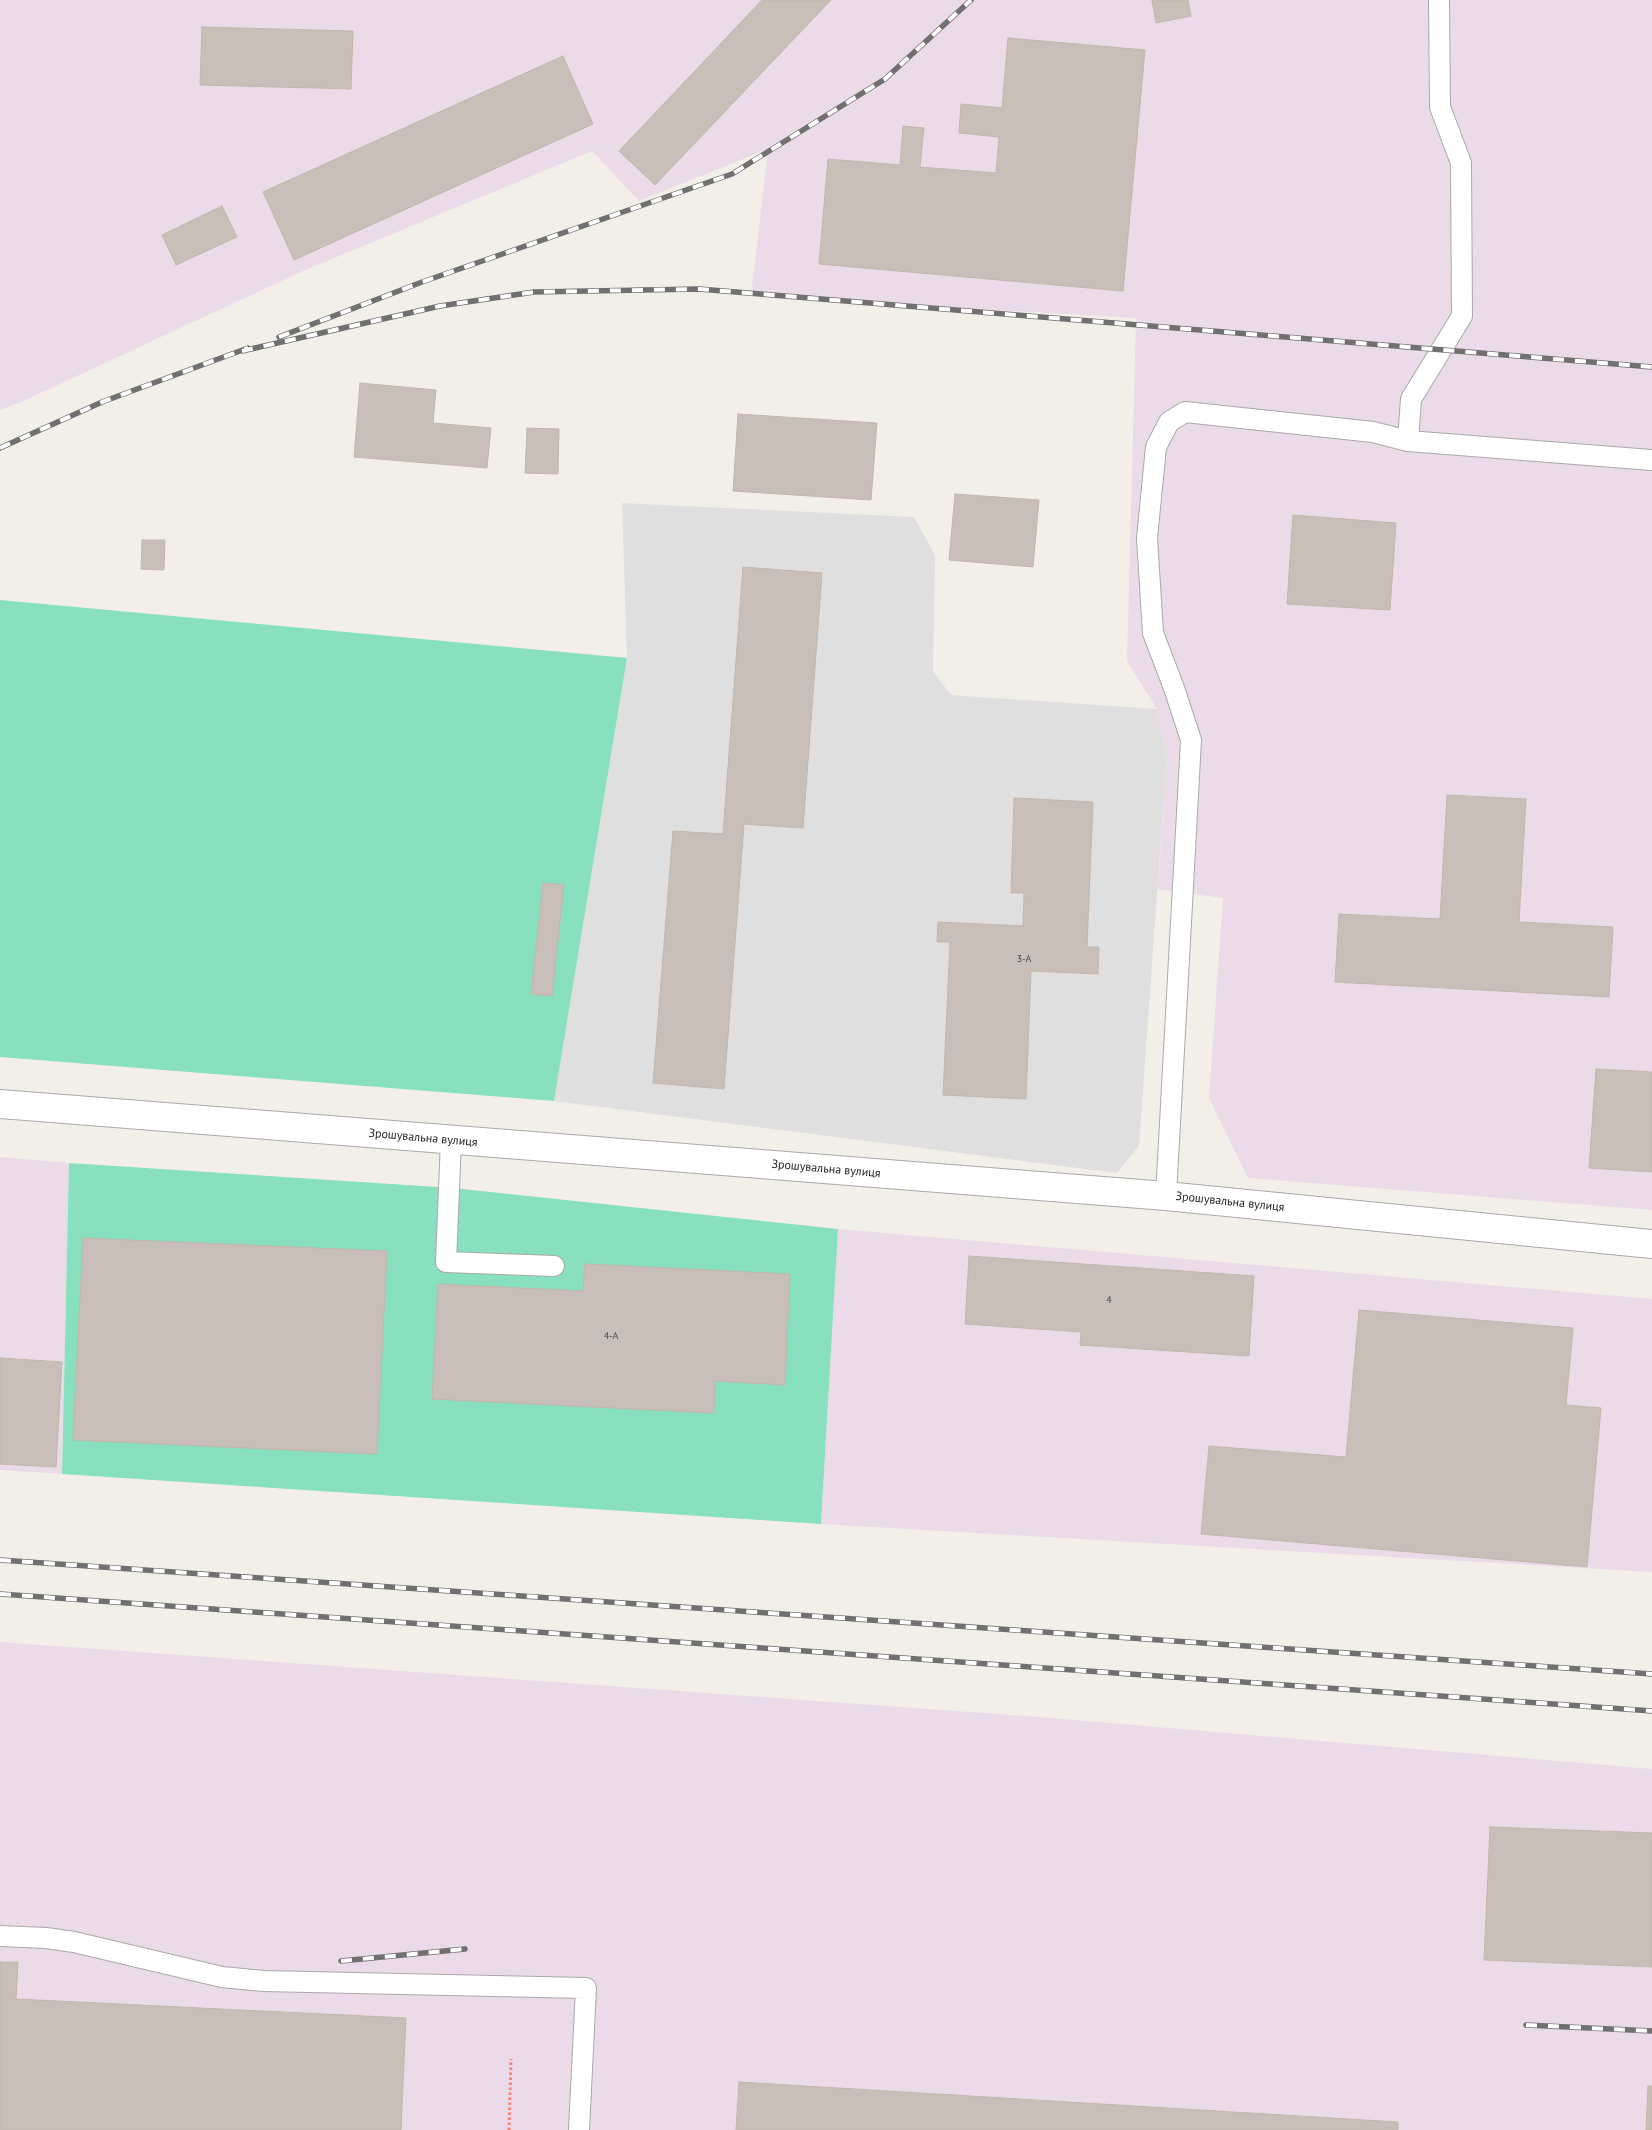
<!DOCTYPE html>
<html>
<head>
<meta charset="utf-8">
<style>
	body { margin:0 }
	canvas { display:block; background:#f2efe9 }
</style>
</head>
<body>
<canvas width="1652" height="2130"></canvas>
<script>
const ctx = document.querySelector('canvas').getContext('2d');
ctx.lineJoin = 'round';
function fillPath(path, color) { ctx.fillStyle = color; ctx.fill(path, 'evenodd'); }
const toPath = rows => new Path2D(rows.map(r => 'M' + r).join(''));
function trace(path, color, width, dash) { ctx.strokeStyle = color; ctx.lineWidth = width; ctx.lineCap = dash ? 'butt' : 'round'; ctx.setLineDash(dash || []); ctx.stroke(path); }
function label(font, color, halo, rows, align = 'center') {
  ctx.font = font + ' "PT Sans",sans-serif'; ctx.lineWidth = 4; ctx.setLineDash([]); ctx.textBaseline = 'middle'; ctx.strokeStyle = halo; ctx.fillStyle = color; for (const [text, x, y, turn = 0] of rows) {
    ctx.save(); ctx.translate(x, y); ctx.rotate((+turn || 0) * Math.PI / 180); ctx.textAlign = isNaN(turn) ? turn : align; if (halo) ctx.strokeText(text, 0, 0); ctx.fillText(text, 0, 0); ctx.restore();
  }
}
const residential = toPath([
	[622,503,914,517,935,555,933,671,951,695,1157,709,1167,755,1139,1146,1117,1173,554,1101,627,658]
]);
const industrial = toPath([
	[0,0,1652,0,1652,1210,1248,1178,1209,1098,1223,898,1158,889,1167,755,1157,709,1127,661,1136,318,751,296,768,149,639,201,592,151,303,271,21,402,0,410],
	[0,1157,69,1163,62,1474,0,1470],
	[838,1229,1652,1299,1652,1572,821,1524],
	[0,1642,1039,1717,1652,1769,1652,2130,0,2130]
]);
const pitch = toPath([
	[0,600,627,658,554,1101,0,1057],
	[69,1163,453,1188,838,1229,821,1524,62,1474]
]);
const building = toPath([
	[762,0,831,0,655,185,619,151,762,0],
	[1152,0,1188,0,1191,16,1156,23,1152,0],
	[202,27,353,31,351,89,200,85,202,27],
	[1008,38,1145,50,1123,291,819,264,828,159,900,165,903,126,924,128,920,167,996,173,999,137,959,133,961,104,1002,108,1008,38],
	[563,56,593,124,294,260,263,192,563,56],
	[222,206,237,237,176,265,162,235,222,206],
	[360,383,436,390,433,423,491,428,487,468,354,457,360,383],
	[738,414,877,423,871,500,733,491,738,414],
	[527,428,559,429,558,474,525,473,527,428],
	[955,494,1039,500,1033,567,949,560,955,494],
	[1293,515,1396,523,1390,610,1287,604,1293,515],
	[142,540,165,540,164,570,141,569,142,540],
	[743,567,822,573,803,828,744,824,724,1089,653,1083,673,831,723,834,743,567],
	[1447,795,1526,799,1519,922,1613,927,1609,997,1335,982,1339,914,1440,919,1447,795],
	[1014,798,1093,802,1087,947,1099,947,1098,974,1031,971,1026,1099,943,1095,950,942,937,942,938,922,1023,926,1024,893,1011,893,1014,798],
	[543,883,564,885,552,996,531,994,543,883],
	[1596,1069,1652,1072,1652,1172,1589,1168,1596,1069],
	[83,1238,387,1251,377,1454,73,1440,83,1238],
	[969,1256,1254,1276,1249,1356,1080,1345,1081,1332,965,1324,969,1256],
	[585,1264,790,1274,785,1385,715,1381,714,1413,432,1399,438,1284,583,1291,585,1264],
	[1359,1310,1573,1328,1566,1405,1601,1408,1587,1567,1201,1534,1209,1446,1346,1457,1359,1310],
	[0,1358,62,1362,56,1467,0,1464,0,1358],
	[1490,1827,1652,1833,1652,1967,1484,1960,1490,1827],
	[0,1962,18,1962,16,1999,406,2018,401,2130,0,2130,0,1962],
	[739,2082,1398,2122,1398,2130,736,2130,739,2082],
	[1648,2086,1652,2086,1652,2130,1646,2130,1648,2086]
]);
const path = toPath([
	[509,2130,511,2059]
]);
const service = toPath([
	[1408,441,1411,399,1462,316,1461,163,1440,107,1439,0],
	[451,1140,446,1262,554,1266],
	[1166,1196,1191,740,1174,688,1153,633,1147,538,1156,447,1169,422,1185,412,1373,432,1408,441,1652,460],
	[0,1936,46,1938,74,1942,222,1977,263,1981,586,1988,579,2130]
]);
const minor = toPath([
	[0,1104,1166,1196,1652,1244]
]);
const rail = toPath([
	[279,337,422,282,732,174,885,79,971,0],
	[242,351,440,306,534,292,699,289,1652,367],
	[0,448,102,402,248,348],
	[0,1560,1652,1674],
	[0,1594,1652,1711],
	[341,1961,465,1949],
	[1526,2025,1652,2031]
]);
const numberNames = [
	["3-А",1024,959],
	["4",1109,1300],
	["4-А",611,1336]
];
const streetNames = [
	["Зрошувальна вулиця",423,1138,5],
	["Зрошувальна вулиця",826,1169,5],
	["Зрошувальна вулиця",1230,1202,6]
];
fillPath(residential, '#e0dfdf');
fillPath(industrial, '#ebdbe8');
fillPath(pitch, '#88e0be');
fillPath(building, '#c7bfb8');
trace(building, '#c4b6ab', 1);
trace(service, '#a9a9a9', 22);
trace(minor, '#a9a9a9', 30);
trace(path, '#fa8072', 3, [2.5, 2.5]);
trace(service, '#fff', 20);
trace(minor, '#fff', 28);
trace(rail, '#707070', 5.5);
trace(rail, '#fff', 4, [11]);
label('10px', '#4b4948', null, numberNames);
label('12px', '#222', '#fff', streetNames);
</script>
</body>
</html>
